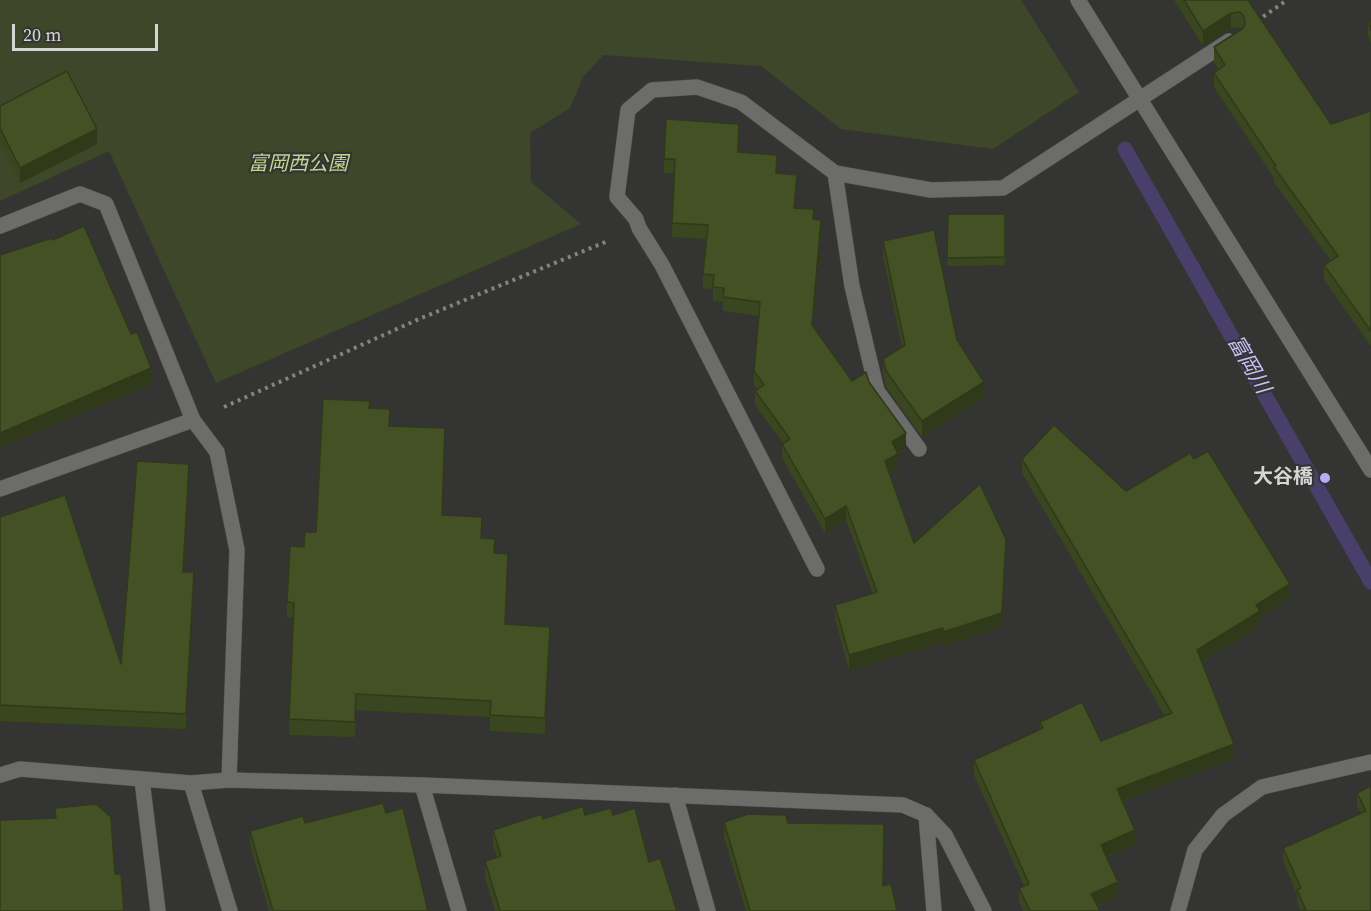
<!DOCTYPE html>
<html>
<head>
<meta charset="utf-8">
<style>
	body { margin:0 }
	#map { position:relative; width:1371px; height:911px; overflow:hidden; background:#343532; font-family:"Source Serif 4",serif }
	canvas { display:block }
	.scale { position:absolute; left:12px; top:24px; width:146px; height:27px; box-sizing:border-box; border:3px solid #d5d6d4; border-top:0; padding-left:8px; font-size:18px; line-height:21px; white-space:nowrap; color:#d5d6d4; -webkit-text-stroke:4px #343532; paint-order:stroke }
</style>
</head>
<body>
<div id="map">
<canvas width="1371" height="911"></canvas>
<div class="scale">20 m</div>
</div>
<script>
const ctx = document.querySelector('canvas').getContext('2d');
ctx.lineJoin = 'round';
function fillPath(path, color) { ctx.fillStyle = color; ctx.fill(path, 'evenodd'); }
const toPath = rows => new Path2D(rows.map(r => 'M' + r).join(''));
function trace(path, color, width, dash) { ctx.strokeStyle = color; ctx.lineWidth = width; ctx.lineCap = dash ? 'butt' : 'round'; ctx.setLineDash(dash || []); ctx.stroke(path); }
function label(font, color, halo, rows, align = 'center') {
  ctx.font = font + ' "Source Serif 4","Noto Sans JP",serif'; ctx.lineWidth = 4.5; ctx.setLineDash([]); ctx.textBaseline = 'middle'; ctx.strokeStyle = halo; ctx.fillStyle = color; for (const [text, x, y, turn = 0] of rows) {
    ctx.save(); ctx.translate(x, y); ctx.rotate((+turn || 0) * Math.PI / 180); ctx.textAlign = isNaN(turn) ? turn : align; if (halo) ctx.strokeText(text, 0, 0); ctx.fillText(text, 0, 0); ctx.restore();
  }
}
const green = toPath([
	[0,0,1021,0,1079,92,993,149,841,129,761,66,603,55,583,77,570,108,530,133,531,182,581,224,216,383,109,151,0,201]
]);
const stream = toPath([
	[1125,149,1371,582]
]);
const path = toPath([
	[1257,21,1287,0],
	[224,407,419,319,608,241]
]);
const minor = toPath([
	[835,173,852,286,877,391,919,449],
	[0,226,80,194,106,204,193,420,217,452,237,550,229,780],
	[0,489,193,420],
	[817,569,662,265,639,228,636,219,617,197,628,110,652,90,697,87,741,102,835,173,931,190,1003,188,1229,41],
	[142,780,158,911],
	[191,783,230,911],
	[422,785,459,911],
	[675,795,708,911],
	[926,815,934,911]
]);
const tertiary = toPath([
	[1078,0,1371,470],
	[0,775,20,769,191,783,229,780,422,785,903,805,926,815,945,835,984,911],
	[1178,911,1195,850,1223,815,1262,787,1371,762]
]);
const wall = toPath([
	[1174,0,1248,0,1331,124,1371,111,1371,346,1324,280,1324,265,1331,261,1274,182,1274,178,1214,87,1214,73,1219,70,1214,62,1214,47,1242,29,1240,27,1231,28,1203,46],
	[1371,20,1371,44,1368,35,1368,21],
	[0,106,97,144,20,183,0,143],
	[739,138,738,152,777,173,797,189,795,208,814,219,821,234,813,327,852,381,869,382,906,447,898,453,898,468,890,473,914,543,1006,553,1002,627,943,646,943,642,849,670,835,619,835,605,873,594,846,520,825,533,782,458,782,444,783,443,755,405,755,391,757,389,754,385,754,371,759,316,723,311,723,302,713,301,713,289,703,288,703,274,706,239,672,237,674,173,664,173,664,159],
	[948,214,1005,214,1005,265,947,266],
	[883,241,957,340,984,397,922,437,886,387,883,375,883,359,902,347,883,256],
	[370,408,390,426,445,444,442,515,482,538,508,569,506,624,550,642,545,734,490,731,490,717,356,710,355,737,289,735,294,618,287,618,287,602,304,547,316,532],
	[1022,459,1126,491,1290,598,1260,617,1260,626,1202,661,1234,758,1123,801,1135,844,1107,857,1118,896,1097,906,1100,911,1023,911,1019,902,1019,888,1024,886,974,775,974,760,1040,729,1040,722,1101,741,1165,716,1022,473],
	[189,480,184,572,194,588,186,729,0,721,0,517,121,664],
	[1371,786,1371,911,1301,911,1297,904,1297,895,1283,861,1283,848,1361,813,1357,807,1357,793],
	[386,813,428,911,269,911,250,845,250,831],
	[585,815,613,815,649,862,677,911,495,911,485,877,485,861,497,857,493,845,493,830,543,819],
	[724,822,788,823,883,886,897,911,746,911,724,837]
]);
const shadedWall = toPath([
	[1231,13,1231,28,1203,46,1203,31],
	[97,129,97,144,20,183,20,168],
	[797,175,797,189,794,223,794,208],
	[821,220,821,234,812,339,812,325],
	[151,368,151,384,0,448,0,433],
	[984,382,984,397,922,437,922,421],
	[906,433,906,447,892,456,892,442],
	[898,454,898,468,885,475,885,461],
	[189,464,189,480,183,587,183,572],
	[846,506,846,520,825,533,825,519],
	[1006,539,1002,627,943,646,943,632],
	[508,554,508,569,505,640,505,624],
	[194,572,194,588,186,729,186,714],
	[1290,584,1290,598,1260,617,1260,626,1197,664,1197,650,1256,605],
	[550,627,550,642,545,734,545,718],
	[943,628,943,642,849,670,849,655],
	[1234,744,1234,758,1117,803,1117,789],
	[1135,830,1135,844,1101,859,1101,845],
	[1118,882,1118,896,1091,908,1091,894]
]);
const building = toPath([
	[1184,0,1248,0,1331,124,1371,111,1371,331,1324,265,1338,256,1274,167,1276,166,1214,73,1225,65,1214,47,1242,29,1245,25,1244,16,1240,12,1231,13,1203,31,1184,0],
	[1371,20,1371,30,1368,21,1371,20],
	[67,71,97,129,20,168,0,128,0,106,67,71],
	[666,119,739,124,738,152,777,155,776,173,797,175,794,208,814,209,813,219,821,220,812,325,852,381,866,372,869,382,906,433,892,442,898,454,885,461,914,543,980,484,1006,539,1002,613,943,632,943,628,849,655,835,605,877,592,846,506,825,519,782,444,790,439,755,391,764,385,754,371,760,302,723,297,724,288,713,287,714,275,703,274,708,225,672,223,675,159,664,159,666,119],
	[948,214,1005,214,1005,257,947,258,948,214],
	[84,226,131,334,137,332,151,368,0,433,0,255,52,238,53,240,84,226],
	[934,230,957,340,984,382,922,421,886,371,883,359,905,345,883,241,934,230],
	[323,399,370,401,369,408,390,409,389,426,445,428,442,515,482,517,481,538,495,539,494,553,508,554,505,624,550,627,545,718,490,715,491,701,356,694,355,722,289,719,294,603,287,602,290,546,304,547,305,532,316,532,323,399],
	[1054,425,1126,491,1190,453,1194,459,1208,451,1290,584,1256,605,1260,611,1197,650,1234,744,1117,789,1135,830,1101,845,1118,882,1091,894,1100,911,1030,911,1019,888,1029,884,974,760,1043,728,1040,722,1082,702,1101,741,1172,713,1022,459,1054,425],
	[137,461,189,464,183,572,194,572,186,714,0,705,0,517,65,495,121,664,137,461],
	[1371,786,1371,911,1302,911,1306,910,1297,890,1301,888,1283,848,1366,811,1357,793,1371,786],
	[383,803,386,813,403,808,428,911,273,911,250,831,303,816,305,823,383,803],
	[96,804,111,817,115,874,121,874,124,911,0,911,0,820,56,818,55,808,96,804],
	[583,806,585,815,611,808,613,815,635,808,649,862,660,858,677,911,500,911,485,861,501,856,493,830,542,814,543,819,583,806],
	[748,814,786,815,788,823,884,824,883,886,891,884,897,911,750,911,724,822,748,814]
]);
const markers = [
	[1325,478,6,"#b8abf7"]
];
const parkNames = [
	["富岡西公園",298,165]
];
const poiNames = [
	["大谷橋",1313,478]
];
const waterNames = [
	["富岡川",1248,365,60]
];
fillPath(green, '#3e472a');
trace(stream, '#48406a', 15);
trace(minor, '#535452', 16);
trace(tertiary, '#535452', 16);
trace(path, '#838481', 4, [3, 4.5]);
trace(minor, '#6c6d6a', 15);
trace(tertiary, '#6c6d6a', 15);
fillPath(wall, '#3a461f');
fillPath(shadedWall, '#303919');
fillPath(building, '#445124');
trace(building, '#303919', 1.5);
for (const [x, y, r, color] of markers) { const dot = new Path2D(); dot.arc(x, y, r, 0, 2 * Math.PI); ctx.fillStyle = color; ctx.fill(dot); trace(dot, '#343532', 2); }
label('italic 20px', '#c0d78e', '#343532', parkNames);
label('bold 20px', '#d5d6d4', '#343532', poiNames, 'right');
label('italic 21px', '#c9c1f9', '#343532', waterNames);
</script>
</body>
</html>
